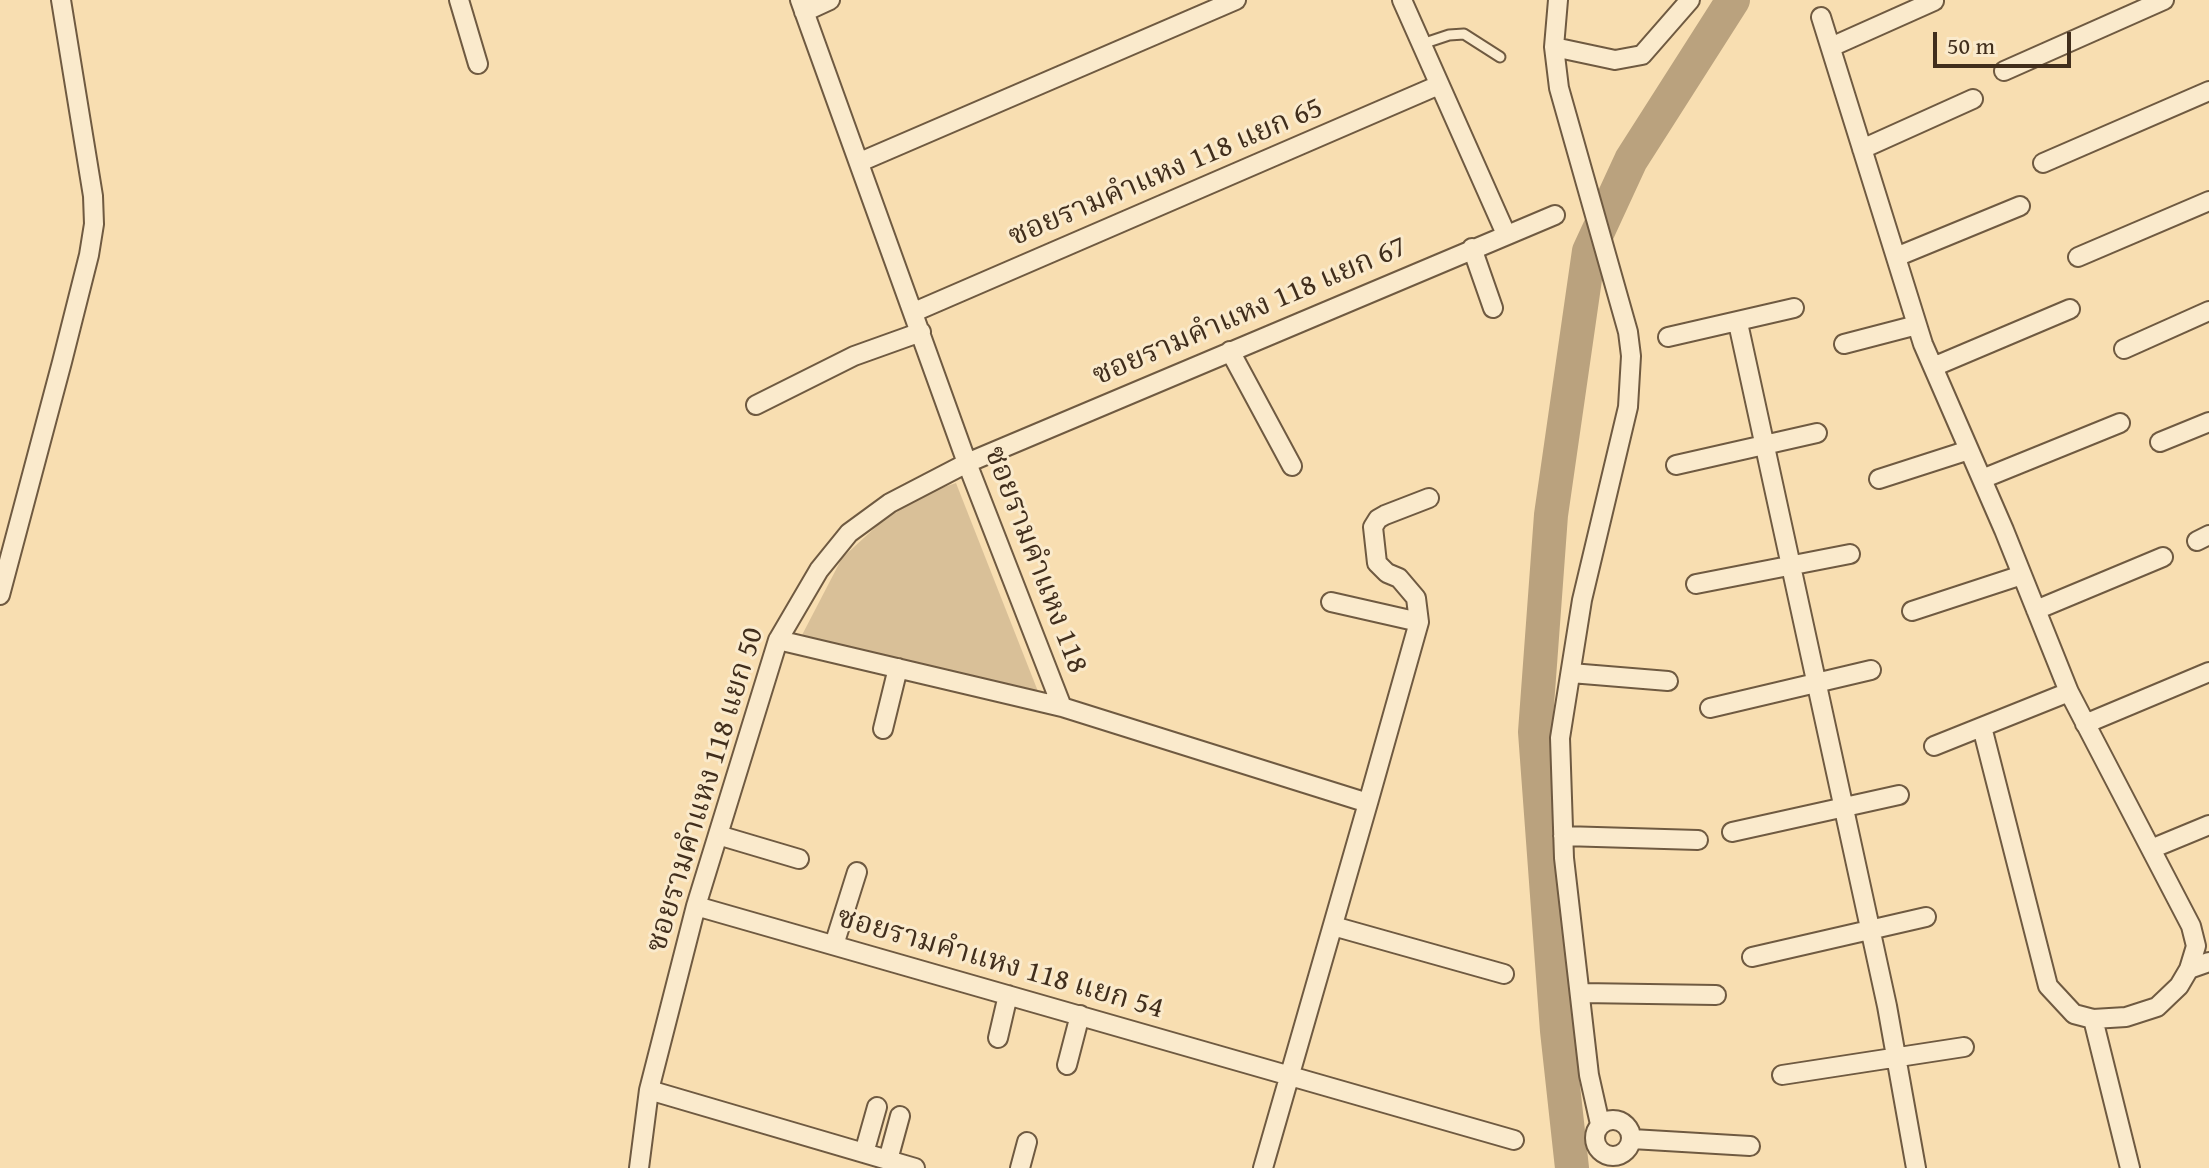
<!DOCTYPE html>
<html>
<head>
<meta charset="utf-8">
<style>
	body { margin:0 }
	#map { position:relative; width:2209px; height:1168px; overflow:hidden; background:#f8deb1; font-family:"Gentium Book Plus",serif }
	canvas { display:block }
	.scale { position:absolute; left:1933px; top:32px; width:138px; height:36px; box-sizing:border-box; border:4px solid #412e1c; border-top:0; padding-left:10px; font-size:24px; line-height:28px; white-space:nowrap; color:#412e1c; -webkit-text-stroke:6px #faeacc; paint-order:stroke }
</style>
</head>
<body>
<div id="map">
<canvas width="2209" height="1168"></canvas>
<div class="scale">50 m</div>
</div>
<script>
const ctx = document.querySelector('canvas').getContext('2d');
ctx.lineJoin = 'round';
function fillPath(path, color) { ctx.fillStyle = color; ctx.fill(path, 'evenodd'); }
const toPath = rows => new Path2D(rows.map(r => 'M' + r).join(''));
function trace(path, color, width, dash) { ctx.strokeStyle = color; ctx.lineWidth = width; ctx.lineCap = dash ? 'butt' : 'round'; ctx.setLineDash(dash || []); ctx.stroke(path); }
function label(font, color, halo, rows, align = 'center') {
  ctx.font = font + ' "Gentium Book Plus","Noto Serif Thai",serif'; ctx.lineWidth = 6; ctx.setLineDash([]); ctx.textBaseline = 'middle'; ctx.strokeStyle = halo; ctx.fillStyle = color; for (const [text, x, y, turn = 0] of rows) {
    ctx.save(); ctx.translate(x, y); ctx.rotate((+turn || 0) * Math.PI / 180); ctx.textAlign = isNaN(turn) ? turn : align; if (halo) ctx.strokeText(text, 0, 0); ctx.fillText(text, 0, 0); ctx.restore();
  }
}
const green = toPath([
	[956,483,1039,694,801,637,842,558,878,525,923,494]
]);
const river = toPath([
	[1572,1168,1557,1031,1535,732,1551,515,1589,251,1631,160,1733,0]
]);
const lane = toPath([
	[1422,44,1449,35,1464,34,1500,57]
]);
const street = toPath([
	[459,0,478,64],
	[800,0,967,463,1062,707,1368,803,1263,1168],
	[1402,0,1506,234],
	[1558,0,1554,47,1559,88,1628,332,1631,356,1628,407,1582,600,1560,738,1564,858,1589,1075,1600,1124],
	[804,12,830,0],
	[1821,17,1923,344,2004,530,2069,692,2191,926,2196,946,2189,969,2179,986,2157,1007,2126,1017,2093,1019,2074,1014,2048,986,1982,727],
	[1554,47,1615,60,1642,55,1690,0],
	[1831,47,1934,1],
	[2004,71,2164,0],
	[1862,149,1973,99],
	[860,162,1236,0],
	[2043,163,2209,91],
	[1472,248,1493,308],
	[1896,257,2020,206],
	[2078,257,2209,201],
	[914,312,1439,85],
	[1738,323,1887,1006,1916,1168],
	[1668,337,1794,308],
	[1844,344,1917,325],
	[2124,349,2209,311],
	[1230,351,1292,466],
	[1933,367,2070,309],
	[756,405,854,356,921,332],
	[2160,442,2209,422],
	[1676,465,1817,433],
	[1879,479,1969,450],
	[1982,479,2120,423],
	[2197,541,2209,535],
	[1696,584,1850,554],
	[0,595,62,362,89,255,94,224,93,196,61,0],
	[1331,602,1419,622],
	[2036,610,2163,557],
	[1912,611,2022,575],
	[778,640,1062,707],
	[1571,673,1668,681],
	[1710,708,1871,670],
	[2085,724,2209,672],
	[883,729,898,668],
	[1934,746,2069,692],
	[1368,803,1419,622,1416,598,1399,578,1387,573,1377,563,1373,527,1378,519,1385,515,1429,498],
	[1732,832,1899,795],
	[718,835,799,859],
	[1563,836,1698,840],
	[2151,849,2209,825],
	[696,906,1514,1140],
	[1333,926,1504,974],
	[834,945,857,872],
	[1752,957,1926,917],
	[2189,969,2209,962],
	[1581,993,1716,995],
	[2093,1019,2130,1168],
	[998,1038,1008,995],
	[1067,1065,1080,1015],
	[1782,1075,1964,1047],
	[649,1090,915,1168],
	'1595 1138a18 18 0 1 1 36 0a18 18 0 1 1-36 0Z',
	[1632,1139,1750,1146],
	[864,1153,877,1107],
	[888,1160,900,1116],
	[639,1168,649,1090,696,906,778,640,819,570,849,533,890,503,967,463,1555,215],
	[1020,1168,1027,1142]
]);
const streetNames = [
	["ซอยรามคำแหง 118 แยก 65",1166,173,-23],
	["ซอยรามคำแหง 118 แยก 67",1250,312,-23],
	["ซอยรามคำแหง 118",1035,560,69],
	["ซอยรามคำแหง 118 แยก 50",706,790,-73],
	["ซอยรามคำแหง 118 แยก 54",1000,964,16]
];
fillPath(green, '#d9c098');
trace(river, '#baa27e', 34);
trace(lane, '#6f5a41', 13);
trace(street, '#6f5a41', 22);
trace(lane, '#faeacc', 9);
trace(street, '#faeacc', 18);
label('30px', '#412e1c', '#faeacc', streetNames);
</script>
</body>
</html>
